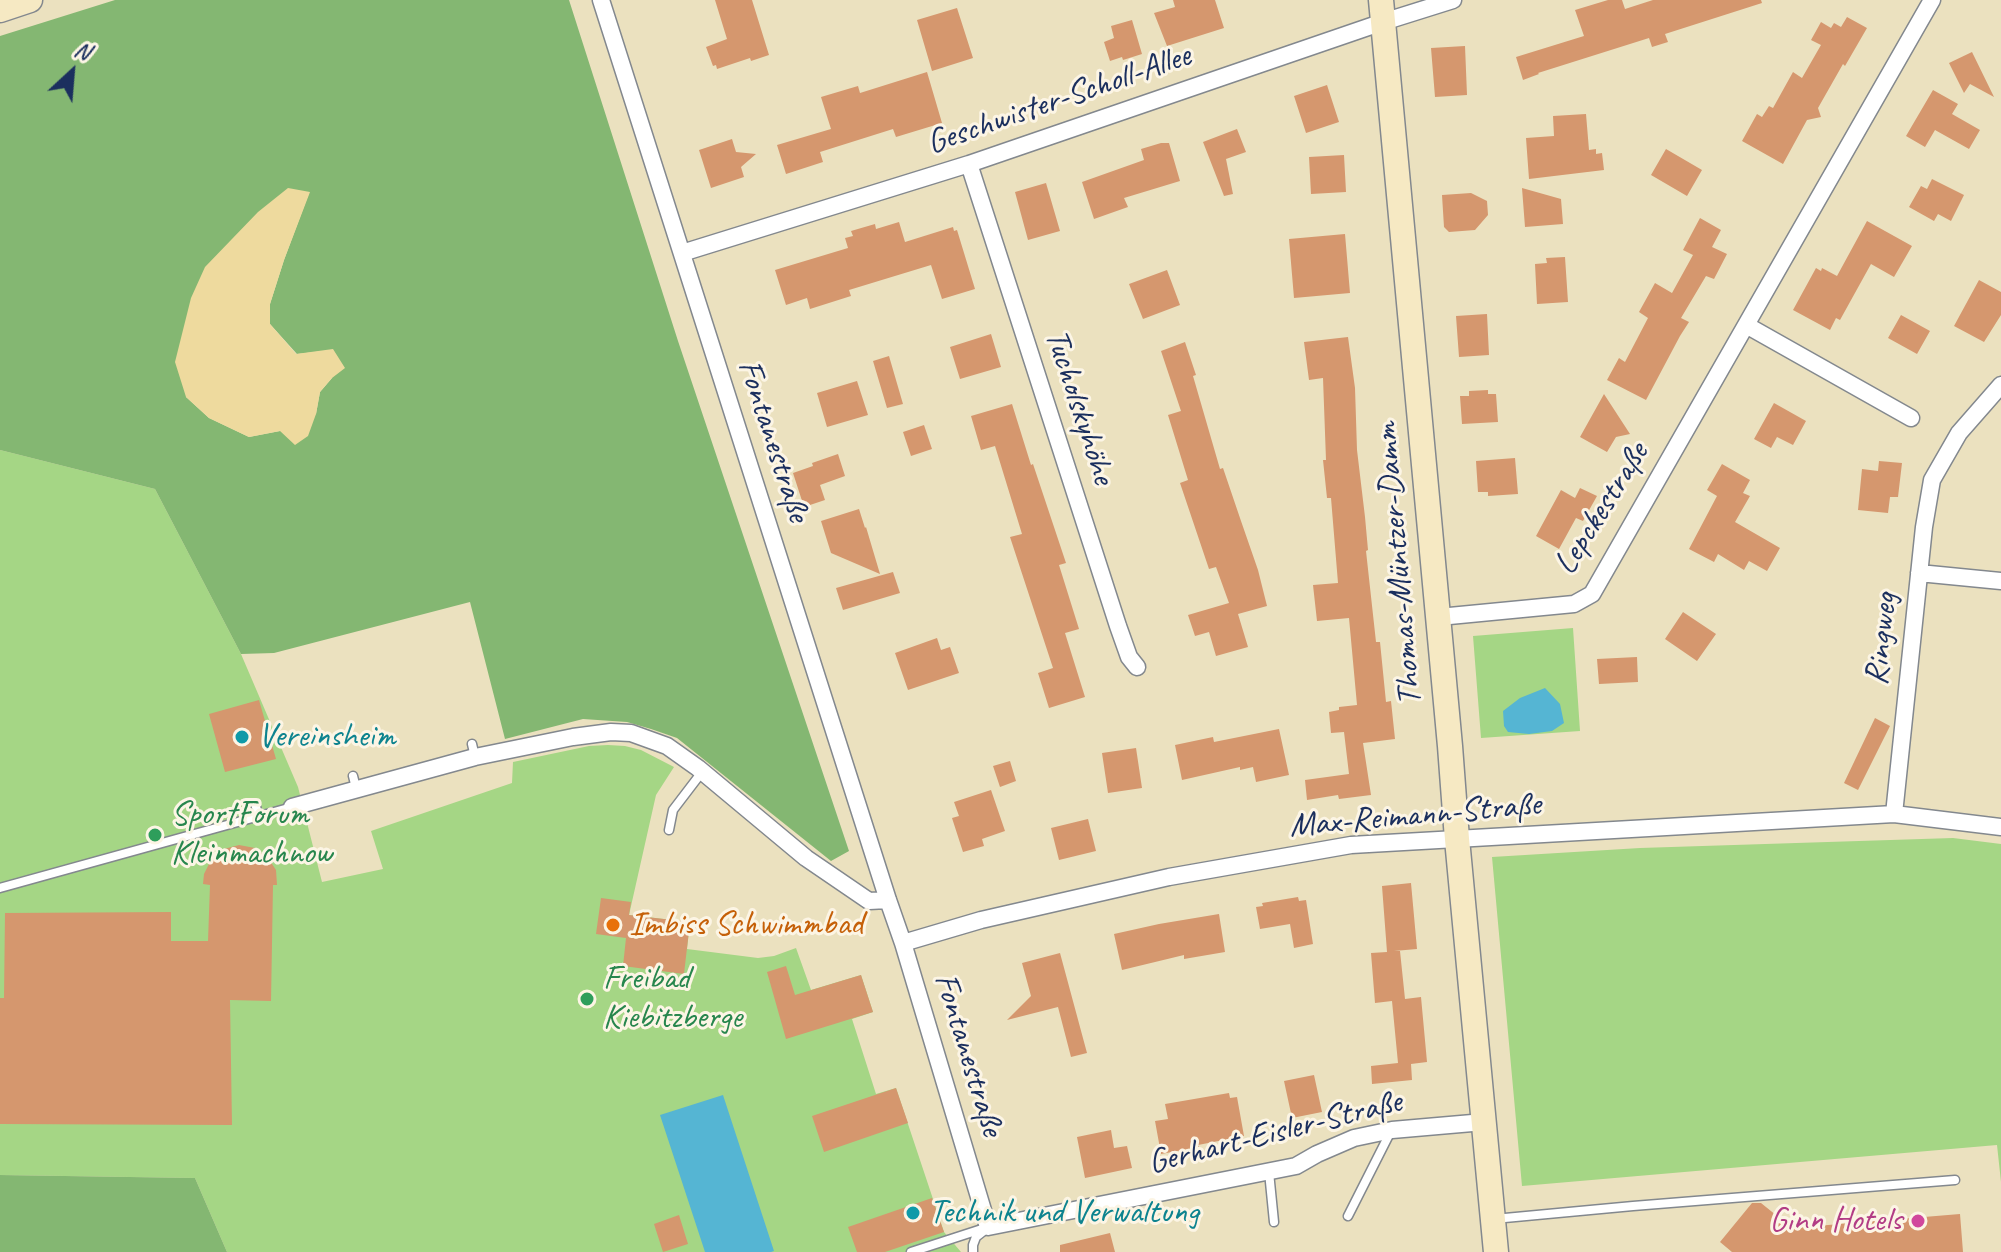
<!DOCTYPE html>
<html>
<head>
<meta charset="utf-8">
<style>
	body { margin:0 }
	#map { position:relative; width:2001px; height:1252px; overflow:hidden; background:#ebe1bf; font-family:Caveat,sans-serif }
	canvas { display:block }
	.north { position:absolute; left:32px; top:32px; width:80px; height:80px; -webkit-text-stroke:6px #fcf5e5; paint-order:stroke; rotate:26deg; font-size:22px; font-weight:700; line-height:32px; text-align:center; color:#1b2f5e }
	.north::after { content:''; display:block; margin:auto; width:28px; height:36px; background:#1b2f5e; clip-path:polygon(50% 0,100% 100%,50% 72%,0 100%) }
</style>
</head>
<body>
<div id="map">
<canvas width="2001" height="1252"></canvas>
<div class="north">N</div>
</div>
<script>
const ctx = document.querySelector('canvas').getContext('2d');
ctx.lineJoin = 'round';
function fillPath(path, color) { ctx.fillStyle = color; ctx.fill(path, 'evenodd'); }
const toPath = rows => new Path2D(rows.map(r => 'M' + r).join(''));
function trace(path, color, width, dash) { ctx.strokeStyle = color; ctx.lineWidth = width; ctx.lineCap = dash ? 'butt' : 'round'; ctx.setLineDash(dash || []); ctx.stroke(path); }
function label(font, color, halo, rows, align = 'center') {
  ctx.font = font + ' Caveat,sans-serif'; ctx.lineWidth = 6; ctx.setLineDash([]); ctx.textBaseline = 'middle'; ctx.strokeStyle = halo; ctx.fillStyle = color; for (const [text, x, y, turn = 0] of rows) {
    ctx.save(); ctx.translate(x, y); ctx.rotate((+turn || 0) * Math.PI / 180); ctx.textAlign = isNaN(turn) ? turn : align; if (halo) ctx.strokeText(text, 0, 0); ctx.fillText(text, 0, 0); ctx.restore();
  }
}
const green = toPath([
	[0,450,155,489,241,654,298,787,322,882,383,869,371,831,512,783,513,762,589,746,608,745,625,746,641,750,674,767,656,795,629,915,690,922,687,949,758,958,774,956,796,948,811,990,861,975,873,1012,852,1019,876,1094,896,1088,944,1232,961,1252,227,1252,195,1178,0,1175],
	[1573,628,1580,731,1481,738,1473,636],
	[1953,838,2001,844,2001,1182,1997,1145,1522,1186,1492,857,1640,848]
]);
const forest = toPath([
	[115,0,569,0,678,341,849,851,831,861,677,738,651,729,627,722,583,719,505,739,470,602,274,653,241,654,155,489,0,450,0,36],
	[309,193,284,260,270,304,270,324,297,354,333,350,332,378,320,392,316,414,280,431,249,437,209,418,186,397],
	[0,1175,195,1178,227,1252,0,1252]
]);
const sand = toPath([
	[288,188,310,192,284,260,270,304,270,324,296,354,333,349,345,368,332,378,320,392,316,414,308,436,295,445,280,431,249,437,209,418,186,397,175,362,191,298,205,267,258,212]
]);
const water = toPath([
	[1545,688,1560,704,1564,723,1552,731,1529,734,1508,732,1504,726,1503,711,1520,698],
	[723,1095,774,1251,771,1252,705,1252,660,1115]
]);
const building = toPath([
	[715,0,752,0,769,55,751,61,750,58,717,69,716,65,713,66,706,47,727,39],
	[1173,0,1215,0,1224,28,1167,46,1154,13,1175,7],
	[1608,0,1622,0,1625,9,1653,0,1761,0,1762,3,1665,34,1668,42,1652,47,1649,38,1538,73,1539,74,1523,80,1516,57,1584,36,1575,10],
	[957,8,973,58,932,71,917,20],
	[1847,17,1867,28,1845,66,1843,64,1818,108,1821,117,1807,120,1783,164,1742,141,1757,114,1762,117,1769,106,1773,108,1793,72,1802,78,1821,45,1811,40,1821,22,1831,28,1834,23,1841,27],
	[1132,20,1142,54,1123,60,1122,57,1110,61,1104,42,1114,38,1111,26],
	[1465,46,1467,95,1435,97,1431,48],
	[1972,52,1994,97,1970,84,1964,93,1949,63],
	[927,72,942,123,896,137,893,129,820,152,823,162,786,174,777,145,831,129,821,97,858,86,860,93],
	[1327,85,1339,122,1306,133,1294,96],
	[1933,90,1958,104,1952,114,1980,130,1969,149,1935,130,1925,147,1906,136],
	[1586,114,1589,150,1596,149,1596,154,1602,153,1604,170,1529,179,1526,138,1554,136,1553,116],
	[1237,129,1246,152,1226,159,1233,194,1224,196,1203,142],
	[732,139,736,152,756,154,741,167,744,177,711,188,699,150],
	[1161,143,1169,143,1180,181,1124,198,1128,207,1094,219,1082,182,1144,160,1141,149],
	[1666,149,1702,170,1687,196,1651,175],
	[1344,155,1346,192,1311,194,1309,157],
	[1932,179,1964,195,1951,221,1938,214,1934,221,1909,207,1921,186,1927,189],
	[1046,183,1060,231,1028,240,1015,192],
	[1522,188,1561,199,1563,224,1525,227],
	[1471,193,1487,201,1488,215,1475,230,1449,232,1444,227,1442,195],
	[1700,218,1721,230,1712,247,1727,254,1714,279,1706,276,1681,318,1689,322,1680,336,1646,400,1607,380,1619,358,1625,362,1648,318,1639,312,1655,283,1672,293,1693,255,1683,250],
	[1867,221,1912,246,1894,277,1871,264,1840,320,1836,318,1830,330,1793,310,1816,268,1821,271,1822,268,1837,276],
	[899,222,905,242,953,227,954,231,957,230,975,289,942,299,931,265,849,290,851,296,810,309,807,298,786,305,775,270,848,248,845,238,853,236,851,231,875,224,876,229],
	[1345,234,1350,293,1294,298,1289,239],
	[1565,257,1568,302,1537,304,1535,264,1547,263,1546,258],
	[1167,270,1180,305,1143,319,1129,284],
	[1979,280,2001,292,2001,315,1984,342,1954,326],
	[1487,314,1489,355,1459,357,1456,316],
	[1901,315,1930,331,1917,354,1888,338],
	[991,334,1001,367,960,379,950,347],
	[1348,337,1355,388,1357,450,1365,517,1368,550,1366,551,1376,642,1380,642,1386,702,1391,701,1395,739,1363,743,1371,795,1339,799,1338,795,1307,800,1305,780,1349,774,1344,732,1331,733,1329,712,1339,710,1339,707,1357,705,1349,618,1317,621,1313,585,1338,583,1331,498,1327,498,1323,460,1326,460,1323,378,1309,380,1304,342],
	[1185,342,1196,375,1193,376,1220,469,1223,468,1241,521,1258,570,1267,606,1238,614,1248,647,1216,656,1209,632,1195,636,1188,615,1229,603,1216,567,1209,569,1180,483,1188,480,1168,415,1181,411,1161,351],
	[889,356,903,404,887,408,873,361],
	[857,381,868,415,827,427,817,393],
	[1488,390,1488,394,1496,394,1498,422,1462,424,1460,396,1469,396,1469,391],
	[1604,394,1630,434,1616,437,1607,452,1580,437],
	[1774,403,1806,421,1793,445,1777,437,1771,448,1754,439],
	[1012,404,1031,465,1033,464,1066,563,1059,565,1079,629,1065,633,1085,697,1049,708,1038,673,1053,668,1010,537,1022,534,995,446,981,450,971,416],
	[924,425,932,449,911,456,903,432],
	[838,454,845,476,820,485,825,500,804,507,793,473,813,466,812,463],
	[1515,458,1518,494,1488,496,1488,492,1478,492,1476,461],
	[1879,461,1902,463,1898,497,1890,497,1888,513,1858,510,1862,469,1878,471],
	[1722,464,1750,480,1743,493,1750,496,1735,522,1780,548,1767,571,1749,561,1744,570,1718,554,1714,562,1689,549,1717,496,1707,490],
	[1580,488,1597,496,1583,521,1576,518,1559,549,1536,536,1561,490,1575,498],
	[859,509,865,528,866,527,880,574,831,553,821,521],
	[893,572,900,593,843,610,836,588],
	[1683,612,1716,634,1697,661,1665,639],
	[937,638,941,650,950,647,959,673,908,690,895,653],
	[1637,657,1638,682,1599,684,1597,659],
	[259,700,276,759,225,772,209,714],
	[1875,718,1890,726,1858,790,1844,783],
	[1279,729,1289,775,1256,782,1253,767,1240,770,1240,767,1182,780,1175,745,1213,737,1214,742],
	[1136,748,1142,788,1108,793,1102,753],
	[1010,761,1016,781,1000,787,993,766],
	[991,790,1005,831,982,839,984,846,963,852,952,818,959,816,954,802],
	[1088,819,1096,851,1059,860,1051,828],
	[239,845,255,848,268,858,276,870,277,885,273,885,271,1001,230,1000,232,1125,0,1124,0,998,4,998,5,913,171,912,171,941,208,941,210,885,203,884,204,874,212,858,224,849],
	[1411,883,1417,949,1394,951,1400,951,1405,999,1421,997,1427,1062,1411,1064,1412,1080,1372,1084,1371,1066,1398,1063,1392,1001,1375,1003,1371,953,1387,952,1382,886],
	[1298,897,1299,901,1306,900,1313,944,1294,948,1290,924,1260,929,1256,907,1263,906,1262,903],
	[601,898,631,902,629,915,690,922,684,974,623,966,626,938,596,934],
	[1219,914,1225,952,1184,959,1184,955,1122,970,1114,934,1159,924],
	[1060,953,1087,1053,1071,1057,1058,1007,1007,1020,1031,996,1022,963],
	[786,966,795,995,861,975,873,1012,786,1039,767,972],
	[1314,1075,1322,1112,1292,1118,1284,1081],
	[896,1088,908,1123,824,1152,812,1116],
	[1229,1093,1230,1098,1237,1097,1244,1136,1198,1145,1199,1147,1161,1154,1155,1121,1168,1119,1165,1104],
	[1111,1130,1114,1148,1127,1146,1132,1168,1085,1178,1077,1137],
	[932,1198,944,1232,885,1252,857,1252,848,1227],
	[1752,1203,1761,1203,1792,1228,1960,1214,1963,1252,1732,1252,1720,1242],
	[679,1215,688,1244,663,1252,654,1224],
	[1110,1233,1115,1252,1060,1252,1060,1245]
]);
const lane = toPath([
	[472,744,475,757],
	[353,776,356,788],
	[255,804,259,816],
	[669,830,673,810,702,772],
	[0,888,292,807],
	[1269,1172,1274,1222],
	[1348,1216,1391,1131],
	[1494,1219,1633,1206,1955,1180],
	[911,1252,988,1227],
	[973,1252,973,1245,976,1237,985,1230]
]);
const street = toPath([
	[601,0,888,900,903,943,988,1227,1296,1166,1317,1154,1354,1138,1392,1130,1484,1122],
	[969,164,1118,626,1129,657,1137,667],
	[682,253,969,164,1383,22,1453,0],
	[1746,325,1911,418],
	[1919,573,2001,581],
	[1439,617,1574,604,1592,594,1932,0],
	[292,807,475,757,573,737,611,732,631,733,667,746,698,768,806,858,869,901,888,900],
	[1894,814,1924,527,1932,480,1959,433,2001,385],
	[903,943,981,920,1169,877,1351,845,1894,814,2001,827]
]);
const secondary = toPath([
	[1381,0,1450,746,1457,839,1496,1252],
	[0,10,30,0]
]);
const markers = [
	[242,737,8,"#0f9aa8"],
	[155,835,8,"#2e9e5b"],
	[613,925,8,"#e8710a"],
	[587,999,8,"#2e9e5b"],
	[913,1213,8,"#0f9aa8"],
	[1918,1221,8,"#d1479c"]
];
const streetNames = [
	["Geschwister-Scholl-Allee",1059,100,-19],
	["Tucholskyhöhe",1079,407,72],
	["Fontanestraße",773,441,72],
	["Lepckestraße",1602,509,-58],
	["Thomas-Müntzer-Damm",1399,564,-95],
	["Ringweg",1882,639,-84],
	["Max-Reimann-Straße",1415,816,-5],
	["Fontanestraße",968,1055,73],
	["Gerhart-Eisler-Straße",1275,1133,-14]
];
const cultureNames = [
	["Vereinsheim",258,737],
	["Technik und Verwaltung",929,1213]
];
const leisureNames = [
	["SportForum",171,815],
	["Kleinmachnow",171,854],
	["Freibad",603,979],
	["Kiebitzberge",603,1018]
];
const foodNames = [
	["Imbiss Schwimmbad",629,925]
];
const hotelNames = [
	["Ginn Hotels",1902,1221]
];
fillPath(green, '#a5d685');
fillPath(forest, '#84b772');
fillPath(sand, '#eeda9e');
fillPath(water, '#55b5d3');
fillPath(building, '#d5976e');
trace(lane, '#83888e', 11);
trace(street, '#83888e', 19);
trace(secondary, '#83888e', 27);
trace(lane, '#fff', 8);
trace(street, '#fff', 16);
trace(secondary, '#f6e9c3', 24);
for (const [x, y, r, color] of markers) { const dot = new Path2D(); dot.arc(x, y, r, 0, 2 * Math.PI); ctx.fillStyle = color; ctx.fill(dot); trace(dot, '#fcf5e5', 3); }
label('34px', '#1b2f5e', '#fcf5e5', streetNames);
label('34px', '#0d838f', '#fcf5e5', cultureNames, 'left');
label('34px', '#27864d', '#fcf5e5', leisureNames, 'left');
label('34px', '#c56008', '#fcf5e5', foodNames, 'left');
label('34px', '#b23c85', '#fcf5e5', hotelNames, 'right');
</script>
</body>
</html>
